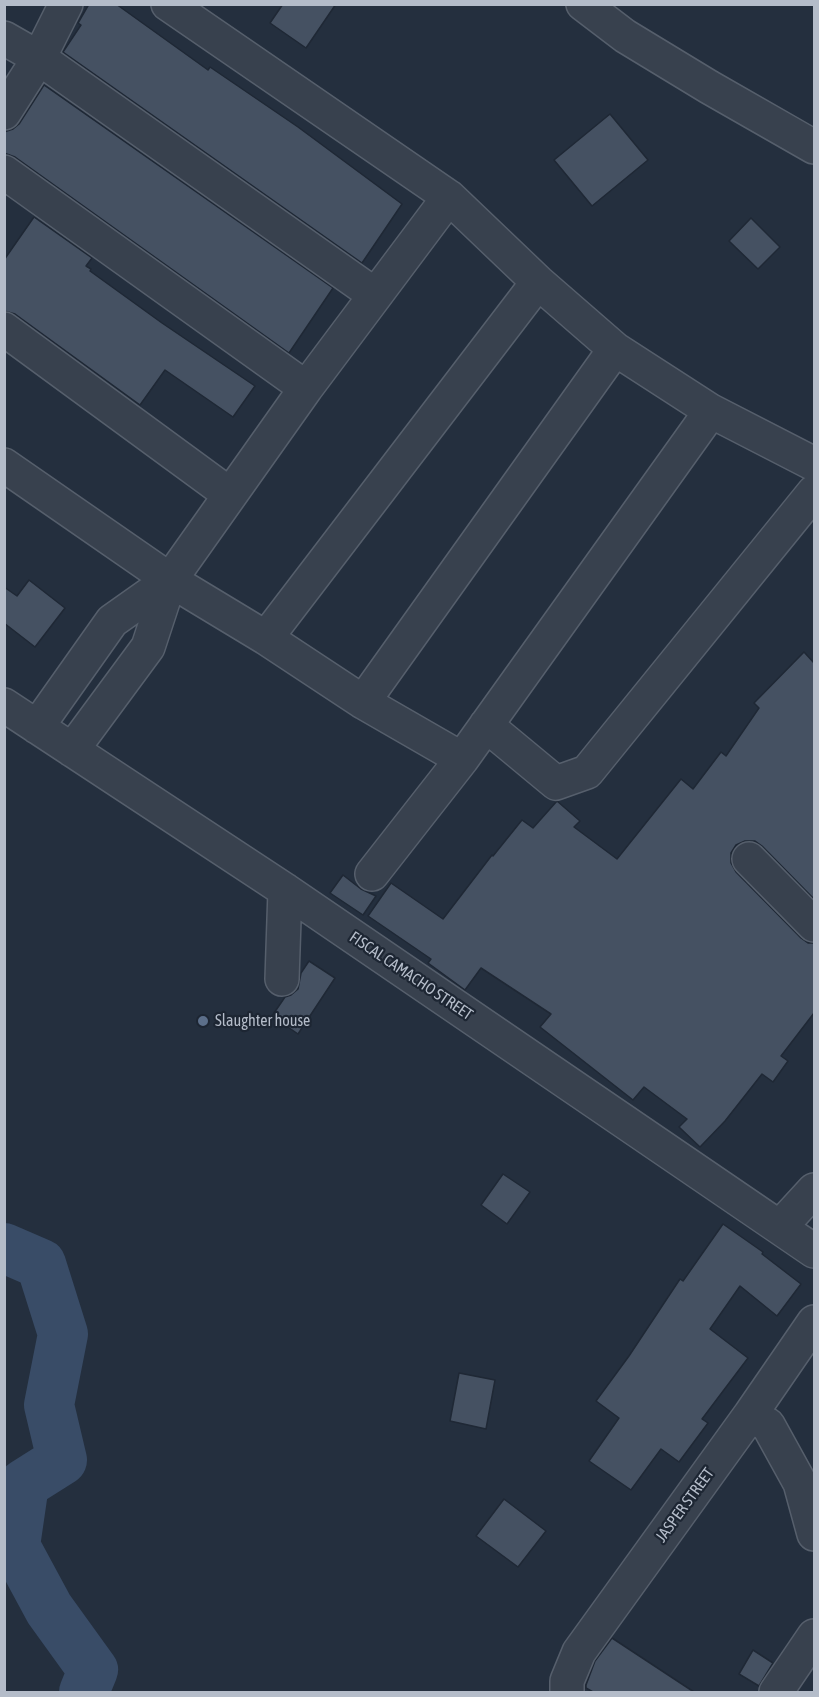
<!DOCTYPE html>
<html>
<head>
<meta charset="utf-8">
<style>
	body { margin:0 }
	#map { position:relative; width:819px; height:1697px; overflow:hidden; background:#242f3e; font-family:"Asap Condensed",sans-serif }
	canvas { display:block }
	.frame { position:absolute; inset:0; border:6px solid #b4bcc9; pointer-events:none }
</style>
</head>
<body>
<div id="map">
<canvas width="819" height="1697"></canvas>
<div class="frame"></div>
</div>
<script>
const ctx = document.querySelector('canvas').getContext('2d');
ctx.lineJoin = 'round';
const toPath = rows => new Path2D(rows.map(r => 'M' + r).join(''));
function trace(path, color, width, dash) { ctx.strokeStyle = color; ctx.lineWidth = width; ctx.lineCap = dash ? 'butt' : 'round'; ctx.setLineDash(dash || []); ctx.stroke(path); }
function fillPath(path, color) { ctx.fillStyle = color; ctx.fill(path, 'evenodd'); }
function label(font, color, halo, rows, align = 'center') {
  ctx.font = font + ' "Asap Condensed",sans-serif'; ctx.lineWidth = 4.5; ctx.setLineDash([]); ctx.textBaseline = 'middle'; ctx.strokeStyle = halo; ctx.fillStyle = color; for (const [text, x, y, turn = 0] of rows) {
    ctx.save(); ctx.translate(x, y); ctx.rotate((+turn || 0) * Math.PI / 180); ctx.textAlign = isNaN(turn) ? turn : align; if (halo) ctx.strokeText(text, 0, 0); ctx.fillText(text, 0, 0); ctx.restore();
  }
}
const river = toPath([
	[4,1248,41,1264,63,1334,49,1405,62,1460,24,1484,15,1546,49,1609,93,1670,84,1692]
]);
const building = toPath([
	[89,4,116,4,208,70,210,67,298,127,402,204,362,263,63,52,81,25,78,23,89,4],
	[283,4,336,4,306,48,270,23,283,4],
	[44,85,333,288,289,353,15,157,4,153,4,132,13,129,19,124,44,85],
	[610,114,648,160,592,206,554,160,610,114],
	[34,217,92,258,86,266,91,269,90,271,162,323,255,386,233,417,165,370,140,405,15,314,4,311,4,260,34,217],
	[751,218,780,247,758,269,729,241,751,218],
	[29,580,65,608,35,647,4,623,4,587,17,596,29,580],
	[804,652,814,663,814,899,762,846,755,841,745,841,736,845,731,853,731,863,736,872,801,938,808,943,814,943,814,1013,781,1056,788,1061,773,1082,762,1074,725,1121,700,1147,679,1127,687,1119,644,1087,633,1100,540,1027,551,1014,481,968,465,990,428,963,431,959,368,916,391,883,443,919,492,855,493,856,522,820,533,828,557,801,580,821,574,827,617,859,681,779,693,789,721,752,726,756,759,708,754,703,804,652],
	[343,875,361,889,376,896,363,915,330,893,343,875],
	[309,961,335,978,298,1034,272,1016,285,997,291,995,298,989,301,973,309,961],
	[503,1174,530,1192,507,1224,481,1205,503,1174],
	[723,1224,763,1252,762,1254,801,1284,777,1316,740,1286,710,1329,748,1358,702,1419,708,1423,679,1462,661,1449,631,1490,589,1461,619,1418,596,1401,629,1356,680,1279,683,1281,723,1224],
	[459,1373,495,1380,486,1429,450,1421,459,1373],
	[504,1499,546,1531,518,1567,476,1536,504,1499],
	[612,1638,694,1692,593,1692,586,1688,586,1685,595,1661,612,1638],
	[753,1650,773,1663,759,1686,739,1674,753,1650]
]);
const minor = toPath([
	[168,4,449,197,538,282,615,349,711,411,814,464],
	[583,4,625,36,709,87,814,147],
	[4,38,39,58,375,295],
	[4,113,39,58,66,4],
	[4,172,306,388],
	[4,329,229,494],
	[4,465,170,580,266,638,363,702,462,759],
	[266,638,538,282],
	[363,702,615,349],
	[4,705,285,890,814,1251],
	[486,725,556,783,587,772,814,492],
	[37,727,112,621,170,580],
	[72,750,148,647,170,580,306,388,449,197],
	[749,859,814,925],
	[372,874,462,759,711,411],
	[282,979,285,890],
	[780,1227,814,1190],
	[750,1415,768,1425,800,1483,814,1534],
	[567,1692,567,1681,579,1652,750,1415,814,1322],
	[776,1692,814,1636]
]);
const markers = [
	[203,1021,6,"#5c6f8a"]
];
const streetNames = [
	["FISCAL CAMACHO STREET",411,976,34],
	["JASPER STREET",685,1505,-54]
];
const poiNames = [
	["Slaughter house",215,1021]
];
trace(river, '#394c67', 50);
fillPath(building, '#455162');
trace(building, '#1f2835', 1.5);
trace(minor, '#565f6c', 36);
trace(minor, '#38414e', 33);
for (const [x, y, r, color] of markers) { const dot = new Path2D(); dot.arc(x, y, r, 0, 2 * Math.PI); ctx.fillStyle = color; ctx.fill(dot); trace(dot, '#1d2633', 2); }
label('16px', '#b4bcc9', '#1d2633', streetNames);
label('16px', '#b4bcc9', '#1d2633', poiNames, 'left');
</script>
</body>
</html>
